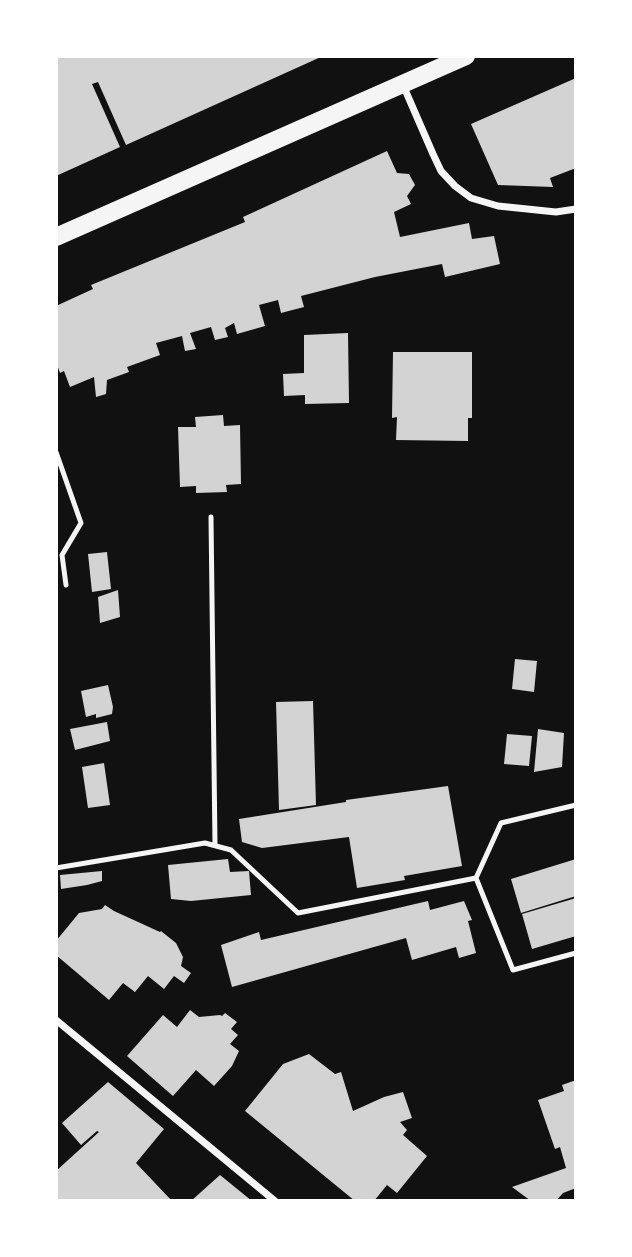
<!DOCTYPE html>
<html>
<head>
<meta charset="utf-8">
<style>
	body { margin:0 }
	#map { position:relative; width:632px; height:1257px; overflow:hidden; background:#111; font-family:Manrope,sans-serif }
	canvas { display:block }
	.frame { position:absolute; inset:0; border:58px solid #fff; pointer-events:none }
</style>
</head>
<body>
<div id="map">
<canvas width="632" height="1257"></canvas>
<div class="frame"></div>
</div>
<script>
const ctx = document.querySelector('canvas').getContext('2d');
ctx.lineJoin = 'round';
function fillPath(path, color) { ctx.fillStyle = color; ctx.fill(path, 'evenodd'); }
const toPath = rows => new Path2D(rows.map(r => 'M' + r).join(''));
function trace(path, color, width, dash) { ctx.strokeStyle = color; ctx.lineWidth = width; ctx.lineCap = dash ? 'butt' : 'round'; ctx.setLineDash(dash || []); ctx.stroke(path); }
const building = toPath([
	[56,56,323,56,126,145,98,82,92,84,120,147,56,176],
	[576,78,576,168,550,178,553,187,498,185,471,124],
	[387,151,397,173,409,174,415,185,407,196,411,204,394,212,400,237,469,223,472,239,494,236,500,264,445,277,442,264,375,277,301,296,304,307,281,313,278,300,259,305,265,326,237,334,234,323,225,328,228,337,215,340,211,327,190,333,196,349,185,351,182,336,156,343,160,355,127,367,129,372,107,380,106,394,96,397,94,377,70,387,64,371,60,373,56,362,56,306,93,289,91,285,245,222,243,217],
	[348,333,349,403,305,404,305,395,284,396,283,374,304,373,304,335],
	[393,352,472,352,472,418,468,418,468,441,396,440,397,417,392,418],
	[223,415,224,426,240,425,241,484,226,485,227,492,196,493,196,486,180,487,178,427,196,427,195,417],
	[107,552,111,589,92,592,88,554],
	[118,590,120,617,100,623,98,597],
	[515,659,537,661,534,692,512,689],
	[108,685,113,707,112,714,96,718,96,714,86,717,81,691],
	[313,701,316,805,279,810,276,702],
	[107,722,110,741,75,750,70,729],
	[538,729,564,733,562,767,534,772],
	[507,734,532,736,529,766,504,764],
	[104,763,110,805,88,808,82,767],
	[448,786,462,866,404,876,405,880,357,888,349,837,262,848,242,842,239,819,346,802,346,800],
	[228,859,230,872,249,871,251,895,191,901,171,899,168,865],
	[576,859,576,896,521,913,511,879],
	[102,871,102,881,87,885,61,889,60,875],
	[576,898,576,936,532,949,522,914],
	[428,901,430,910,464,901,472,920,468,921,476,953,459,958,456,947,412,960,406,938,232,987,221,945,259,932,261,940],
	[105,905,114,911,160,932,161,931,176,943,183,957,181,966,191,973,184,983,174,976,164,989,148,976,135,992,123,983,109,1000,56,955,56,941,79,913,102,909],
	[190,1010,199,1017,220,1015,222,1016,225,1013,237,1022,231,1029,238,1035,230,1044,239,1051,232,1066,214,1086,196,1070,173,1096,127,1056,163,1015,177,1027],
	[309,1054,335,1074,341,1072,353,1111,384,1097,403,1092,412,1118,400,1122,407,1130,403,1135,427,1156,397,1193,387,1185,374,1201,355,1201,245,1111,283,1064],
	[576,1080,576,1188,563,1193,556,1201,531,1201,512,1187,566,1168,560,1147,555,1149,538,1100,564,1091,562,1085],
	[108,1082,164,1129,136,1163,172,1201,56,1201,56,1171,99,1132,97,1131,81,1145,62,1123],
	[220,1175,252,1201,191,1201]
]);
const service = toPath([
	[56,452,81,523,62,555,66,585],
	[211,517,215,845],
	[56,868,205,843,231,850,298,913,476,878,513,970,576,953],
	[476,878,501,823,576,805]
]);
const minor = toPath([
	[403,85,433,154,441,171,455,186,471,198,498,206,556,212,576,209],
	[56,1020,275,1201]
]);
const primary = toPath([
	[56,237,466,56]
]);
fillPath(building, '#d3d3d3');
trace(service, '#f5f5f5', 5);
trace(minor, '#f5f5f5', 7);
trace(primary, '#f5f5f5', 18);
</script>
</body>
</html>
